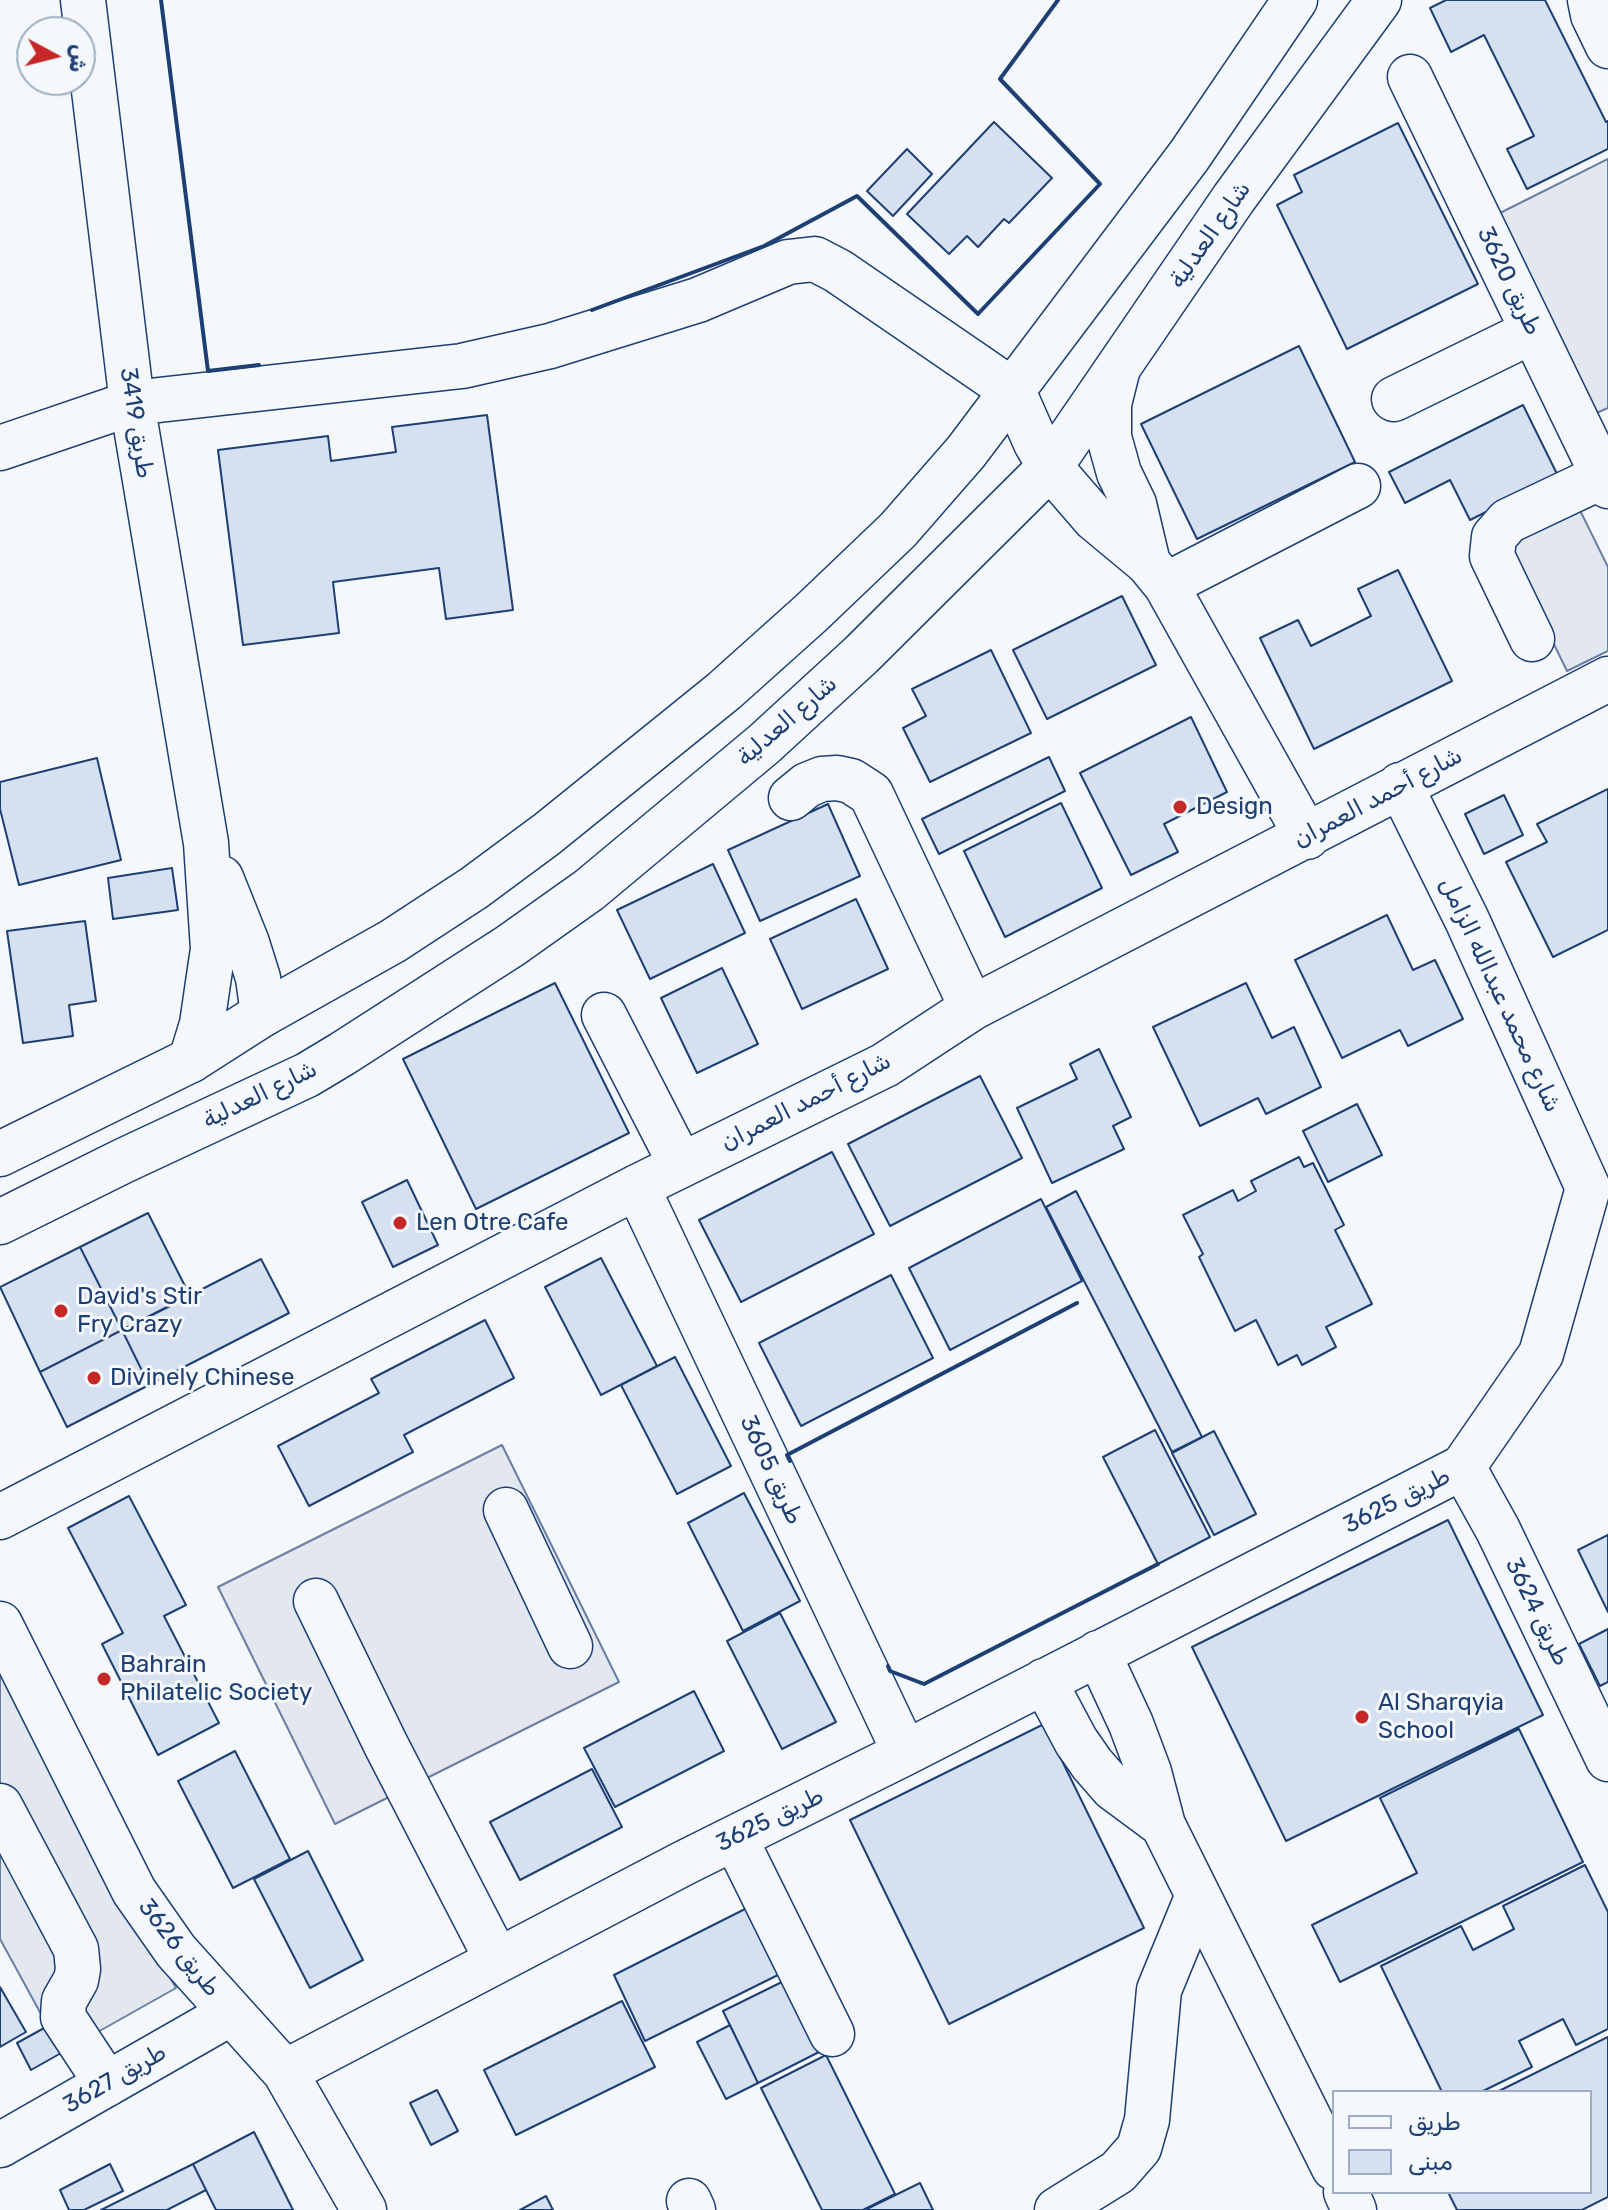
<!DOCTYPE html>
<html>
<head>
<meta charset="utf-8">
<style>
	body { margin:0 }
	#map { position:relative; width:1608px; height:2210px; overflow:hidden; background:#f4f7fb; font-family:Rubik,Vazirmatn,sans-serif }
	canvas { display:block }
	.legend { position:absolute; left:1332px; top:2090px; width:260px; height:104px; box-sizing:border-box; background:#f4f7fb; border:2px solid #9eadc5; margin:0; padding:10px 14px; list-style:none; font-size:24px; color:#1d3f73 }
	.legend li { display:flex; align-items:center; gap:16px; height:40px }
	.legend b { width:40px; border:2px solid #9eadc5 }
	.north { position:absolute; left:16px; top:16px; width:80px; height:80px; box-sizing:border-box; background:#f4f7fb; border:2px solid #9eadc5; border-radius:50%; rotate:97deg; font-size:22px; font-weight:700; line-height:32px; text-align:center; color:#1d3f73 }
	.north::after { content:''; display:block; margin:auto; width:28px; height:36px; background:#c62828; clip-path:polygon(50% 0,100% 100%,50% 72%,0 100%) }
</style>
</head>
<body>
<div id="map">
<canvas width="1608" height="2210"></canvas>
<ul class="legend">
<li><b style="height:10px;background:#f4f7fb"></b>طريق</li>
<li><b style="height:22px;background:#d5e0f0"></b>مبنى</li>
</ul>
<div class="north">ش</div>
</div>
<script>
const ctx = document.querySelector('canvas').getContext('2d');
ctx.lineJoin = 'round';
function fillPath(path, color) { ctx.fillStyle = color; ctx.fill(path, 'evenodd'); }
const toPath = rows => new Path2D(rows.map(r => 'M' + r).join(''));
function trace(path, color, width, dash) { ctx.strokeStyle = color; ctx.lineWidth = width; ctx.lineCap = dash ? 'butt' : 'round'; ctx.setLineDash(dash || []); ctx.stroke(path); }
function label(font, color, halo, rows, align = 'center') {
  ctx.font = font + ' Rubik,Vazirmatn,sans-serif'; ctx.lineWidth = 6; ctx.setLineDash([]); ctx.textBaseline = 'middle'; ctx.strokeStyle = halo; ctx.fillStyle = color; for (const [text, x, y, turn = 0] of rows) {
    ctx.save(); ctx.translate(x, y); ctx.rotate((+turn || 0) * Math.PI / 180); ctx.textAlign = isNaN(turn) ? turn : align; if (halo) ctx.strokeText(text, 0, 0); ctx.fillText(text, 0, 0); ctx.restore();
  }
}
const parking = toPath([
	[1608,159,1608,408,1594,414,1496,215,1608,159],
	[1565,480,1608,567,1608,651,1567,671,1492,517,1565,480],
	[502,1445,619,1682,335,1824,218,1587,502,1445],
	[0,1668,176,1988,80,2042,41,2014,0,1939,0,1668]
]);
const building = toPath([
	[1446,0,1545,0,1606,122,1608,121,1608,149,1527,189,1507,149,1534,136,1484,35,1451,52,1430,8,1446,0],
	[994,122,1052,178,1009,223,1004,219,978,247,967,236,949,254,907,214,994,122],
	[1398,123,1478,284,1347,349,1277,205,1302,192,1294,175,1398,123],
	[907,149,932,174,893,216,867,191,907,149],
	[1299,346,1355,462,1197,539,1141,424,1299,346],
	[1523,405,1558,476,1470,520,1450,480,1405,503,1389,472,1523,405],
	[487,415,513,610,446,619,439,568,333,582,339,633,243,645,218,450,328,436,331,461,396,452,392,427,487,415],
	[1398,570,1452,681,1314,749,1260,638,1298,620,1311,646,1371,616,1358,589,1398,570],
	[1122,596,1156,665,1047,719,1013,650,1122,596],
	[991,650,1031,733,930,782,903,728,926,716,912,689,991,650],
	[1191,717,1227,792,1164,824,1178,852,1131,875,1080,773,1191,717],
	[1049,757,1065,791,939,854,922,819,1049,757],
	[97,758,121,860,19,885,0,809,0,782,97,758],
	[1608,789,1608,930,1553,957,1506,862,1547,842,1537,824,1608,789],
	[1504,795,1523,835,1484,854,1465,814,1504,795],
	[1061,803,1102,888,1005,937,964,851,1061,803],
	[828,804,860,876,760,921,728,850,828,804],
	[713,864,745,933,650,979,617,910,713,864],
	[172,868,178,910,113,919,108,878,172,868],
	[856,899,888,969,802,1009,770,939,856,899],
	[1387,915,1413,970,1435,960,1463,1019,1408,1046,1400,1030,1342,1058,1295,960,1387,915],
	[85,921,96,1001,69,1005,73,1036,23,1043,7,931,85,921],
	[722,968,758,1044,697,1073,661,998,722,968],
	[555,983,629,1133,476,1209,403,1059,555,983],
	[1246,983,1272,1038,1294,1027,1321,1087,1266,1114,1258,1098,1200,1126,1153,1027,1246,983],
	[1099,1049,1131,1117,1113,1126,1124,1149,1052,1183,1017,1108,1077,1079,1070,1064,1099,1049],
	[980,1076,1022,1158,890,1226,848,1144,980,1076],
	[1357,1104,1382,1155,1328,1182,1303,1131,1357,1104],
	[832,1152,874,1234,741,1302,699,1220,832,1152],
	[1299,1157,1304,1167,1313,1163,1344,1225,1335,1230,1372,1304,1326,1327,1336,1347,1302,1365,1297,1355,1278,1365,1256,1320,1235,1331,1199,1257,1203,1254,1183,1215,1233,1190,1238,1201,1256,1191,1251,1181,1299,1157],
	[407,1180,438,1245,393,1267,362,1202,407,1180],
	[1076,1191,1202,1437,1172,1452,1046,1207,1076,1191],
	[1041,1199,1082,1281,950,1350,909,1268,1041,1199],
	[148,1213,190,1296,122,1330,80,1247,148,1213],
	[80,1247,122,1330,40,1372,0,1287,80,1247],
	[601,1258,657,1366,601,1395,545,1287,601,1258],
	[261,1259,289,1313,149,1385,122,1330,261,1259],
	[891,1275,933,1358,801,1426,759,1343,891,1275],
	[485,1320,514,1378,404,1435,413,1452,309,1506,278,1446,379,1393,371,1379,485,1320],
	[122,1330,149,1385,67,1427,40,1372,122,1330],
	[675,1357,731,1466,677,1494,621,1385,675,1357],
	[1155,1430,1210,1537,1158,1564,1103,1457,1155,1430],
	[1214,1431,1256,1514,1214,1535,1172,1453,1214,1431],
	[744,1493,800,1601,743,1631,688,1523,744,1493],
	[129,1496,186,1605,164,1616,219,1723,158,1755,102,1644,123,1633,68,1528,129,1496],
	[1448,1520,1543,1715,1286,1841,1192,1647,1448,1520],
	[1608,1535,1608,1612,1578,1550,1608,1535],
	[780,1613,836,1722,782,1749,727,1641,780,1613],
	[1608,1629,1608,1682,1600,1686,1579,1644,1608,1629],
	[694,1691,724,1751,615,1807,584,1748,694,1691],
	[1044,1724,1144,1928,949,2024,850,1820,1044,1724],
	[1519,1729,1583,1862,1340,1982,1312,1925,1417,1873,1380,1798,1519,1729],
	[235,1751,290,1859,233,1888,178,1781,235,1751],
	[592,1769,622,1827,520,1880,490,1822,592,1769],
	[308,1851,363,1960,310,1988,254,1879,308,1851],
	[1585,1865,1608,1912,1608,2029,1576,2045,1563,2019,1519,2041,1532,2067,1481,2092,1442,2092,1381,1966,1461,1926,1473,1950,1514,1929,1503,1906,1585,1865],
	[751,1906,784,1972,645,2041,614,1975,751,1906],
	[786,1980,821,2051,758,2083,723,2011,786,1980],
	[0,1987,26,2032,0,2047,0,1987],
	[622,2001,655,2067,516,2135,484,2070,622,2001],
	[55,2022,70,2048,31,2070,17,2043,55,2022],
	[730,2025,758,2083,726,2099,697,2042,730,2025],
	[1608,2037,1608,2197,1582,2210,1457,2210,1448,2192,1590,2192,1590,2092,1497,2092,1608,2037],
	[826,2055,895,2194,863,2210,822,2210,761,2088,826,2055],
	[437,2090,458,2131,431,2145,410,2103,437,2090],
	[254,2132,293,2210,216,2210,193,2164,254,2132],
	[110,2164,123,2191,84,2210,69,2210,60,2190,110,2164],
	[193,2164,206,2190,167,2210,101,2210,193,2164],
	[920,2183,933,2210,865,2210,920,2183],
	[546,2196,553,2210,520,2210,546,2196]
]);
const minor = toPath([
	[83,0,132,403,206,843,213,949,202,1024,191,1060],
	[1590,0,1593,15,1608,46],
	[1410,77,1608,486],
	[1118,368,1109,404,1109,437,1119,473,1134,504,1148,563],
	[1394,399,1533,331],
	[0,448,132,403,462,366,550,346,698,300,788,262,815,259,838,271,1013,391,1036,443,1050,467,1095,519,1148,563,1166,585,1307,837],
	[1166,585,1358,486],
	[1532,639,1492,556,1494,537,1508,521,1603,476],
	[1400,785,1467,920,1588,1188],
	[791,798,807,785,822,779,837,778,851,781,871,794,972,1008],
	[221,878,247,943,258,978,263,1014],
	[604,1015,681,1165],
	[637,1187,905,1753],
	[1463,1467,1498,1530,1608,1759],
	[506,1510,570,1646],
	[0,1517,637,1187,885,1065,972,1008,1608,679],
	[316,1601,386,1745,497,1960],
	[0,1624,134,1891,176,1951,285,2072,364,2210],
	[1098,1653,1131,1724,1149,1772,1163,1825,1334,2168],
	[1044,1681,1076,1741,1092,1764,1113,1788,1163,1825],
	[0,1806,76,1949,78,1969,76,1980,64,2001,63,2017,107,2084],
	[735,1838,832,2034],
	[285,2072,684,1863,905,1753,1463,1467,1541,1354,1588,1188],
	[0,2145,231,2013],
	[1346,2192,1354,2210],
	[689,2201,693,2210],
	[1057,2210,1118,2172,1139,2148,1147,2120,1159,1990,1198,1895]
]);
const major = toPath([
	[0,1154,191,1060,263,1014,393,941,474,888,547,834,724,691,811,613,898,530,966,452,1189,156,1295,0],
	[0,1222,123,1161,307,1075,342,1054,510,946,589,890,764,744,861,655,1050,467,1234,198,1379,0]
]);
const wall = toPath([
	[161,0,208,371,259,365],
	[592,310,764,246,857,196,978,314,1100,184,1000,79,1058,0],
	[790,1461,787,1455,1077,1303],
	[888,1666,890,1671,924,1684,1158,1564]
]);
const markers = [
	[1180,807,8,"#c62828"],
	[400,1223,8,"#c62828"],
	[61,1311,8,"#c62828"],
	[94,1378,8,"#c62828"],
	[104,1679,8,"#c62828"],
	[1362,1717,8,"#c62828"]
];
const streetNames = [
	["شارع العدلية",1210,235,-55],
	["طريق 3620",1509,281,64],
	["طريق 3419",136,423,81],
	["شارع العدلية",787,721,-41],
	["شارع أحمد العمران",1378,798,-28],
	["شارع محمد عبدالله الزامل",1500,995,65],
	["شارع العدلية",260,1095,-26],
	["شارع أحمد العمران",806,1102,-27],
	["طريق 3605",771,1470,65],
	["طريق 3625",1397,1501,-27],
	["طريق 3624",1537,1612,64],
	["طريق 3625",770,1820,-26],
	["طريق 3626",179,1948,52],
	["طريق 3627",115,2079,-30]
];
const poiNames = [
	["Design",1196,807],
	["Len Otre Cafe",416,1223],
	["David's Stir",77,1297],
	["Fry Crazy",77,1325],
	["Divinely Chinese",110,1378],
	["Bahrain",120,1665],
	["Philatelic Society",120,1693],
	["Al Sharqyia",1378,1703],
	["School",1378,1731]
];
fillPath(parking, '#e3e8f0');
trace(parking, '#687fa3', 2);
fillPath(building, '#d5e0f0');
trace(building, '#1d3f73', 2);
trace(minor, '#1d3f73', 47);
trace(major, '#1d3f73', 47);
trace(minor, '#f4f7fb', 44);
trace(major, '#f4f7fb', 44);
trace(wall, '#1d3f73', 4);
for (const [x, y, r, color] of markers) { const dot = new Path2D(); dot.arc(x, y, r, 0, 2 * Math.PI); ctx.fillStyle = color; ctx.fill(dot); trace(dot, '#f4f7fb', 3); }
label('24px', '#1d3f73', '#f4f7fb', streetNames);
label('24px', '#1d3f73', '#f4f7fb', poiNames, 'left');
</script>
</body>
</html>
